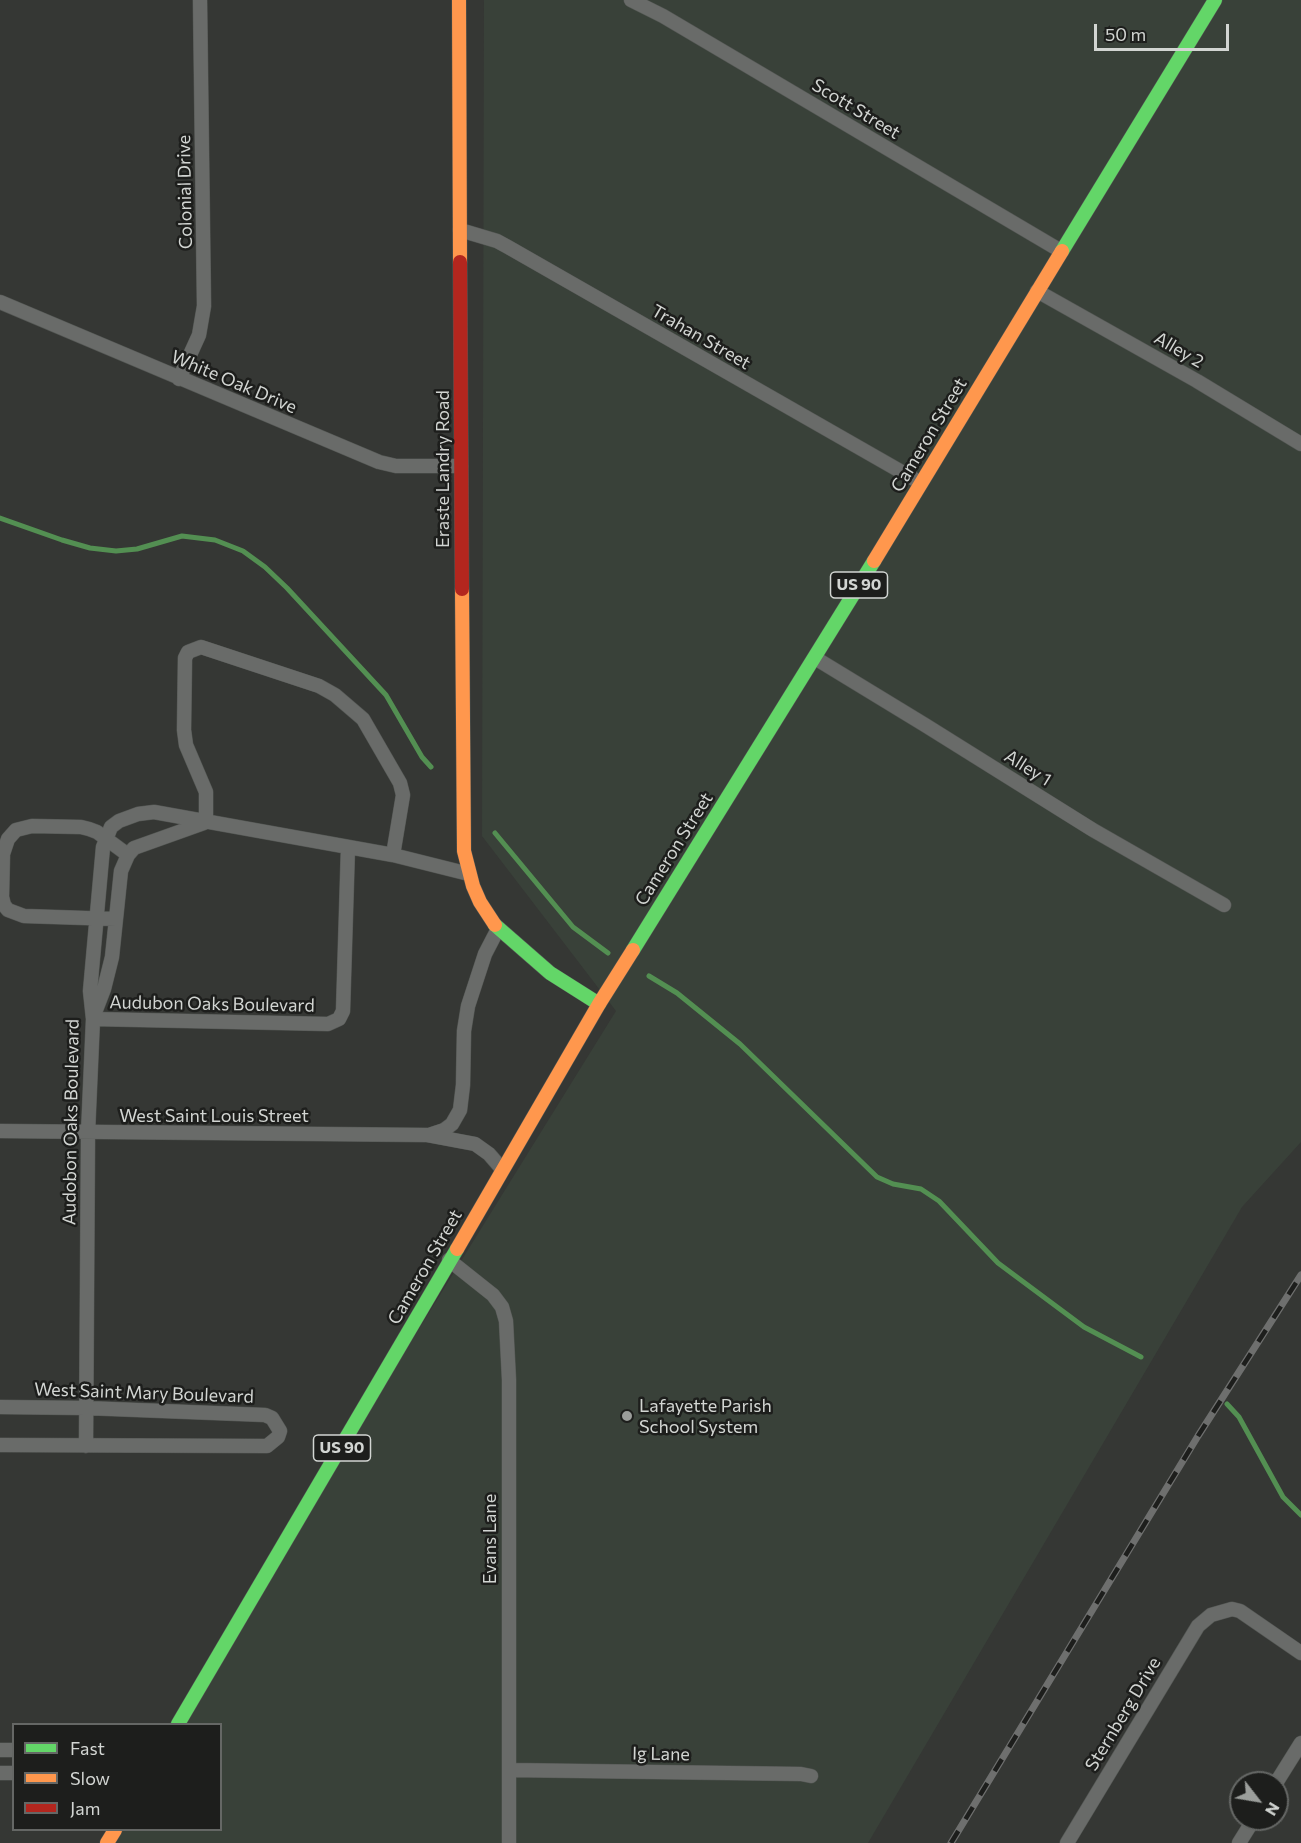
<!DOCTYPE html>
<html>
<head>
<meta charset="utf-8">
<style>
	body { margin:0 }
	#map { position:relative; width:1301px; height:1843px; overflow:hidden; background:#353734; font-family:Commissioner,sans-serif }
	canvas { display:block }
	.legend { position:absolute; left:12px; top:1723px; width:210px; height:108px; box-sizing:border-box; background:#1d1e1c; border:2px solid #656765; margin:0; padding:8px 10px; list-style:none; font-size:18px; color:#d2d5d2 }
	.legend li { display:flex; align-items:center; gap:12px; height:30px }
	.legend b { width:30px; border:2px solid #656765 }
	.north { position:absolute; left:1229px; top:1771px; width:60px; height:60px; box-sizing:border-box; background:#1d1e1c; border:2px solid #656765; border-radius:50%; rotate:121deg; font-size:16px; font-weight:700; line-height:24px; text-align:center; color:#d2d5d2 }
	.north::after { content:''; display:block; margin:auto; width:21px; height:27px; background:#9b9e9b; clip-path:polygon(50% 0,100% 100%,50% 72%,0 100%) }
	.scale { position:absolute; left:1094px; top:24px; width:135px; height:27px; box-sizing:border-box; border:3px solid #d2d5d2; border-top:0; padding-left:8px; font-size:18px; line-height:21px; white-space:nowrap; color:#d2d5d2; -webkit-text-stroke:4px #1d1e1c; paint-order:stroke }
</style>
</head>
<body>
<div id="map">
<canvas width="1301" height="1843"></canvas>
<ul class="legend">
<li><b style="height:8px;background:#63d668"></b>Fast</li>
<li><b style="height:8px;background:#ff974d"></b>Slow</li>
<li><b style="height:8px;background:#b3261e"></b>Jam</li>
</ul>
<div class="north">N</div>
<div class="scale">50 m</div>
</div>
<script>
const ctx = document.querySelector('canvas').getContext('2d');
ctx.lineJoin = 'round';
function fillPath(path, color) { ctx.fillStyle = color; ctx.fill(path, 'evenodd'); }
const toPath = rows => new Path2D(rows.map(r => 'M' + r).join(''));
function trace(path, color, width, dash) { ctx.strokeStyle = color; ctx.lineWidth = width; ctx.lineCap = dash ? 'butt' : 'round'; ctx.setLineDash(dash || []); ctx.stroke(path); }
function label(font, color, halo, rows, align = 'center') {
  ctx.font = font + ' Commissioner,sans-serif'; ctx.lineWidth = 5; ctx.setLineDash([]); ctx.textBaseline = 'middle'; ctx.strokeStyle = halo; ctx.fillStyle = color; for (const [text, x, y, turn = 0] of rows) {
    ctx.save(); ctx.translate(x, y); ctx.rotate((+turn || 0) * Math.PI / 180); ctx.textAlign = isNaN(turn) ? turn : align; if (halo) ctx.strokeText(text, 0, 0); ctx.fillText(text, 0, 0); ctx.restore();
  }
}
const built = toPath([
	[484,0,1301,0,1301,1142,1242,1207,868,1843,100,1843,108,1830,220,1830,220,1724,174,1724,616,1011,482,836]
]);
const stream = toPath([
	[0,518,62,540,90,548,116,551,137,549,182,536,215,540,243,551,265,567,287,588,386,695,422,757,431,767],
	[495,833,573,927,608,953],
	[649,976,677,993,740,1044,877,1177,893,1184,921,1189,939,1201,998,1263,1084,1327,1141,1357],
	[1227,1404,1239,1417,1283,1497,1301,1515]
]);
const street = toPath([
	[631,0,663,16,1061,251],
	[460,230,497,241,508,247,921,483],
	[1037,291,1197,381,1301,444],
	[0,302,379,462,396,466,461,466],
	[179,379,199,335,204,306,200,0],
	[815,658,925,725,1093,830,1224,905],
	[206,822,206,792,186,745,184,730,185,658,188,652,201,647,319,686,335,695,363,719,400,783,403,795,393,855],
	[116,919,24,916,8,910,4,905,2,897,3,854,8,839,16,830,32,826,81,827,89,829,97,832,128,855],
	[94,1015,104,989,112,957,121,871,128,855,134,848,204,823],
	[93,1019,328,1024,339,1019,343,1011,348,847],
	[0,1131,427,1135,475,1144,489,1154,502,1169],
	[429,1135,444,1130,452,1124,460,1110,463,1085,464,1031,468,1006,485,954,498,929],
	[449,1260,493,1295,502,1307,506,1321,509,1380,509,1843],
	[0,1407,86,1408,265,1415,272,1418,280,1431,278,1437,267,1446,0,1445],
	[86,1446,88,1133,93,1019,90,991,103,847,111,827,119,821,138,814,154,812,393,855,469,874],
	[0,1750,14,1750],
	[509,1770,801,1774,811,1776],
	[0,1773,14,1773],
	[1276,1783,1301,1743],
	[1067,1843,1198,1626,1211,1615,1232,1609,1240,1611,1301,1653],
	[1239,1843,1254,1819]
]);
const fast = toPath([
	[1062,251,1215,0],
	[495,925,550,973,599,1004],
	[633,950,874,561],
	[178,1724,457,1249]
]);
const slow = toPath([
	[459,0,460,262],
	[874,561,1062,251],
	[462,589,464,851,473,886,480,902,495,925],
	[457,1249,599,1004,633,950],
	[107,1843,115,1830]
]);
const jam = toPath([
	[460,262,462,589]
]);
const rail = toPath([
	[951,1843,1198,1436,1301,1275]
]);
const markers = [
	[627,1416,6,"#9b9e9b"]
];
const shields = [
	[859,585,57],
	[342,1448,57]
];
const shieldNames = [
	["US 90",859,585],
	["US 90",342,1448]
];
const streetNames = [
	["Scott Street",856,109,31],
	["Colonial Drive",185,192,-91],
	["Trahan Street",701,337,30],
	["Alley 2",1179,350,30],
	["White Oak Drive",234,382,23],
	["Cameron Street",929,435,-59],
	["Eraste Landry Road",443,469,-90],
	["Alley 1",1028,768,32],
	["Cameron Street",674,849,-58],
	["Audubon Oaks Boulevard",212,1004,1],
	["West Saint Louis Street",214,1116],
	["Audobon Oaks Boulevard",71,1122,-89],
	["Cameron Street",425,1267,-60],
	["West Saint Mary Boulevard",144,1393,2],
	["Evans Lane",490,1539,-90],
	["Sternberg Drive",1123,1714,-59],
	["Ig Lane",661,1754,1]
];
const poiNames = [
	["Lafayette Parish",639,1406],
	["School System",639,1427]
];
fillPath(built, '#394139');
trace(stream, '#538f52', 5);
trace(street, '#535653', 15);
trace(fast, '#535653', 15);
trace(slow, '#535653', 15);
trace(jam, '#535653', 15);
trace(street, '#696b69', 14);
trace(fast, '#63d668', 14);
trace(slow, '#ff974d', 14);
trace(jam, '#b3261e', 14);
trace(rail, '#6e6f6e', 7);
trace(rail, '#1d1e1c', 4.5, [14]);
for (const [x, y, r, color] of markers) { const dot = new Path2D(); dot.arc(x, y, r, 0, 2 * Math.PI); ctx.fillStyle = color; ctx.fill(dot); trace(dot, '#1d1e1c', 2); }
for (const [x, y, w] of shields) { const box = new Path2D(); box.roundRect(x - w / 2, y - 13, w, 26, 4.5); ctx.fillStyle = '#1d1e1c'; ctx.fill(box); trace(box, '#d2d5d2', 1.5); }
label('bold 16px', '#d2d5d2', null, shieldNames);
label('18px', '#d2d5d2', '#1d1e1c', streetNames);
label('18px', '#d2d5d2', '#1d1e1c', poiNames, 'left');
</script>
</body>
</html>
